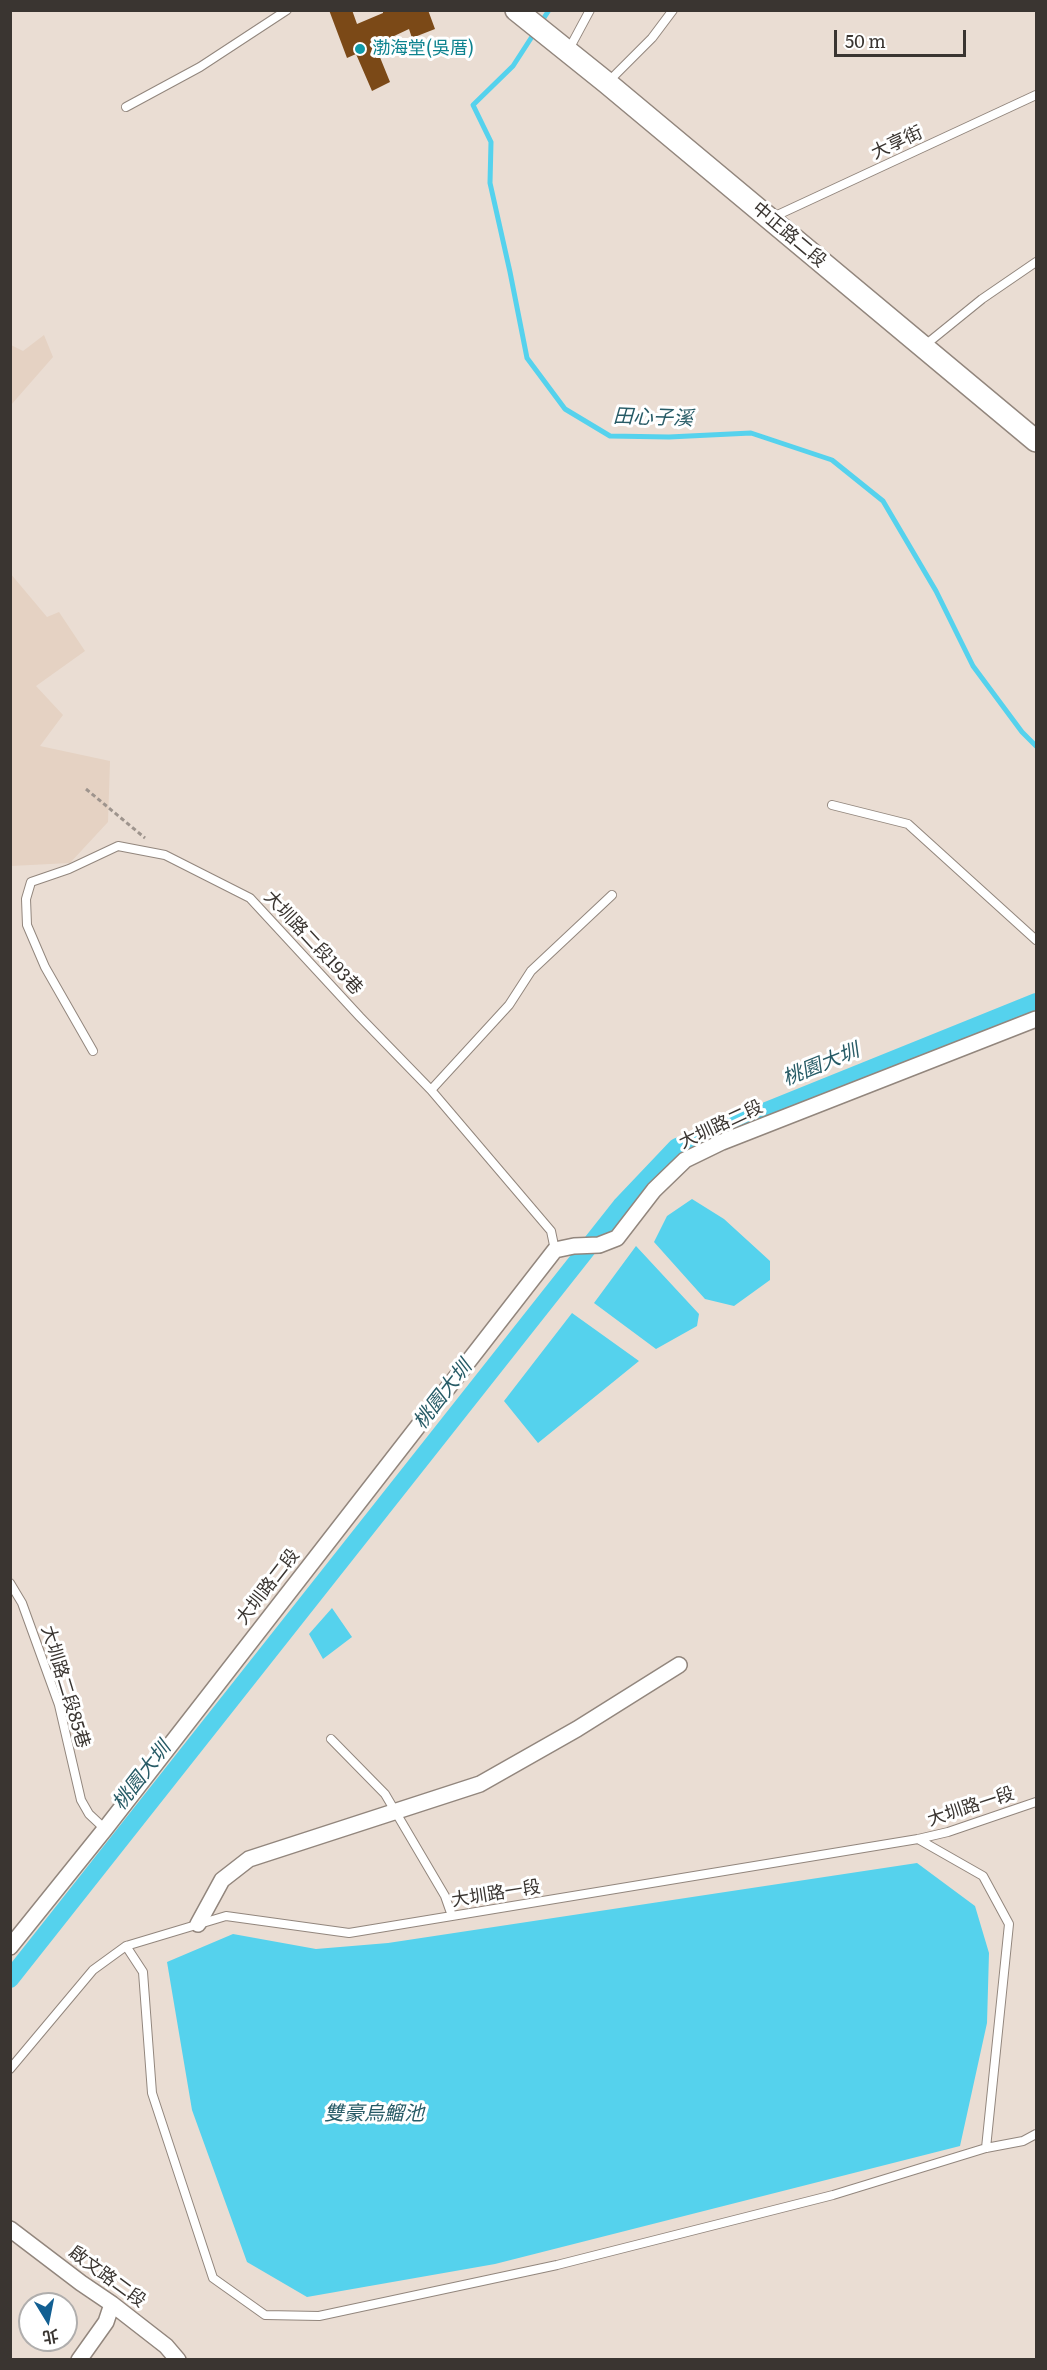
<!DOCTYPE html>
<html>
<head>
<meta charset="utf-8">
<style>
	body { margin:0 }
	#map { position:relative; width:1047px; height:2370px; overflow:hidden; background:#eaddd3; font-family:Literata,"Noto Sans TC",serif }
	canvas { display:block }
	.frame { position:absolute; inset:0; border:12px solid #3a3531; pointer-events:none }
	.north { position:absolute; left:18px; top:2292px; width:60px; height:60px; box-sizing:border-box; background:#fff; border:2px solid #b0aead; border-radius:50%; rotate:170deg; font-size:16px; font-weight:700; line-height:24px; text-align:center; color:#3a3531 }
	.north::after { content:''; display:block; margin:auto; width:21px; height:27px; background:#125f92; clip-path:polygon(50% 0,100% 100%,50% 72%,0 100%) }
	.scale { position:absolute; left:834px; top:30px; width:132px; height:27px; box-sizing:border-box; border:3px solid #3a3531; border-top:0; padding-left:8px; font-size:18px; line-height:21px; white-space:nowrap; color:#3a3531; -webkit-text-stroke:4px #fff; paint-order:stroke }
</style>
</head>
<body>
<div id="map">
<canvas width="1047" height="2370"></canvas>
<div class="frame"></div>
<div class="north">北</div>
<div class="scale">50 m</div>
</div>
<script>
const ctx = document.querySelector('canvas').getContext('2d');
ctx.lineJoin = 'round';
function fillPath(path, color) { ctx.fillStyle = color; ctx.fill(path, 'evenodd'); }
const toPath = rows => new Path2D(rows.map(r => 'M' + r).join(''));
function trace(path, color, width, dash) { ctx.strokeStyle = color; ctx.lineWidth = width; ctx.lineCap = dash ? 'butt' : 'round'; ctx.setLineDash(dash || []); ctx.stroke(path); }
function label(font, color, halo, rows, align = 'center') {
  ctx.font = font + ' Literata,"Noto Sans TC",serif'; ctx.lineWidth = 6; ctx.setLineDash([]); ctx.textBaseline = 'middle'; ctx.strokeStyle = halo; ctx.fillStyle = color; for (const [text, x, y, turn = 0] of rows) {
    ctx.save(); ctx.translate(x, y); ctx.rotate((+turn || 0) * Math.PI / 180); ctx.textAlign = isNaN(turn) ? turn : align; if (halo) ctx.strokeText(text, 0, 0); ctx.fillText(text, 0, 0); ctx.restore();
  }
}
const built = toPath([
	[44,335,53,357,11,405,11,345,23,351],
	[10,573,47,617,59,612,85,651,36,686,63,715,40,746,110,761,108,822,70,863,11,866]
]);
const water = toPath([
	[692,1199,724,1219,770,1261,770,1280,734,1306,705,1299,654,1242,667,1216],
	[636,1246,699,1314,697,1326,656,1349,594,1303],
	[572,1313,639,1361,538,1443,504,1401],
	[332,1608,352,1637,323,1659,309,1634],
	[917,1863,975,1906,989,1953,987,2023,960,2146,495,2264,307,2297,247,2262,192,2110,167,1962,233,1934,316,1949,388,1943]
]);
const stream = toPath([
	[540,24,549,10],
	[535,32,513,66,473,105,491,142,490,183,510,272,527,358,565,409,610,436,669,437,751,433,832,460,883,501,936,591,973,666,1022,732,1036,746]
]);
const canal = toPath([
	[10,1979,621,1206,677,1147,1036,1002]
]);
const building = toPath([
	[329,10,352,10,357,24,383,13,383,10,428,10,435,29,412,38,409,29,375,45,390,82,372,91,356,54,347,58]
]);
const path = toPath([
	[86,789,145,838]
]);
const service = toPath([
	[568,51,590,10],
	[608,82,652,38,673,10],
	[126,107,200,67,287,10],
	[771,218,1036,95],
	[924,346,982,299,1036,262],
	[832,805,908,824,1036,940],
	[93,1051,45,967,27,925,26,899,31,882,69,869,118,846,165,855,250,898,360,1017,431,1090,551,1231,555,1250],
	[431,1090,509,1005,531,971,612,895],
	[10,1583,22,1603,59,1705,81,1800,89,1814,105,1829],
	[331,1739,385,1794,445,1896,452,1916],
	[918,1839,983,1876,1009,1924,986,2148],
	[126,1946,143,1972,152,2093,213,2278,265,2315,319,2316,557,2265,833,2195,986,2148,1023,2141,1036,2134],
	[10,2069,93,1970,126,1946,226,1916,349,1933,918,1839,948,1832,1036,1802]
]);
const minor = toPath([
	[198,1924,222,1880,249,1859,480,1784,577,1729,679,1665],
	[10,1947,105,1829,555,1250,574,1246,599,1245,617,1238,654,1190,685,1160,722,1142,1036,1019],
	[10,2229,81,2283,112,2304,166,2346,178,2360],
	[79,2360,106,2322,112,2304]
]);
const secondary = toPath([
	[516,10,607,83,1036,441]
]);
const markers = [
	[360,49,6,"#0f9aa8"]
];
const cultureNames = [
	["渤海堂(吳厝)",372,49]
];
const streetNames = [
	["大享街",897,143,-25],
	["中正路二段",789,235,40],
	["大圳路二段193巷",313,943,47],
	["大圳路二段",721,1125,-25],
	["大圳路二段",268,1587,-52],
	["大圳路二段85巷",65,1687,73],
	["大圳路一段",971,1807,-18],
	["大圳路一段",496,1894,-9],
	["啟文路二段",107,2277,36]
];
const waterNames = [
	["田心子溪",653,418,2],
	["桃園大圳",821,1065,-22],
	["桃園大圳",443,1395,-52],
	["桃園大圳",142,1776,-52],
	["雙豪烏鰡池",374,2114]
];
fillPath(built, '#e5d2c3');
fillPath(water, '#55d2ed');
trace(stream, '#55d2ed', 5);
trace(canal, '#55d2ed', 18);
fillPath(building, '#7b4917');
trace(service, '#92867d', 10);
trace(minor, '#92867d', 18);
trace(secondary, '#92867d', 24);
trace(path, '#9e948d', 3, [4.5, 3]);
trace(service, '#fff', 8);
trace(minor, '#fff', 15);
trace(secondary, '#fff', 21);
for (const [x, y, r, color] of markers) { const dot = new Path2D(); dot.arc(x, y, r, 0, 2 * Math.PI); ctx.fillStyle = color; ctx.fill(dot); trace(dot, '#fff', 2); }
label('18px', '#0d838f', '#fff', cultureNames, 'left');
label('18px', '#3a3531', '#fff', streetNames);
label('italic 20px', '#275b66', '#fff', waterNames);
</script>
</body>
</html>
